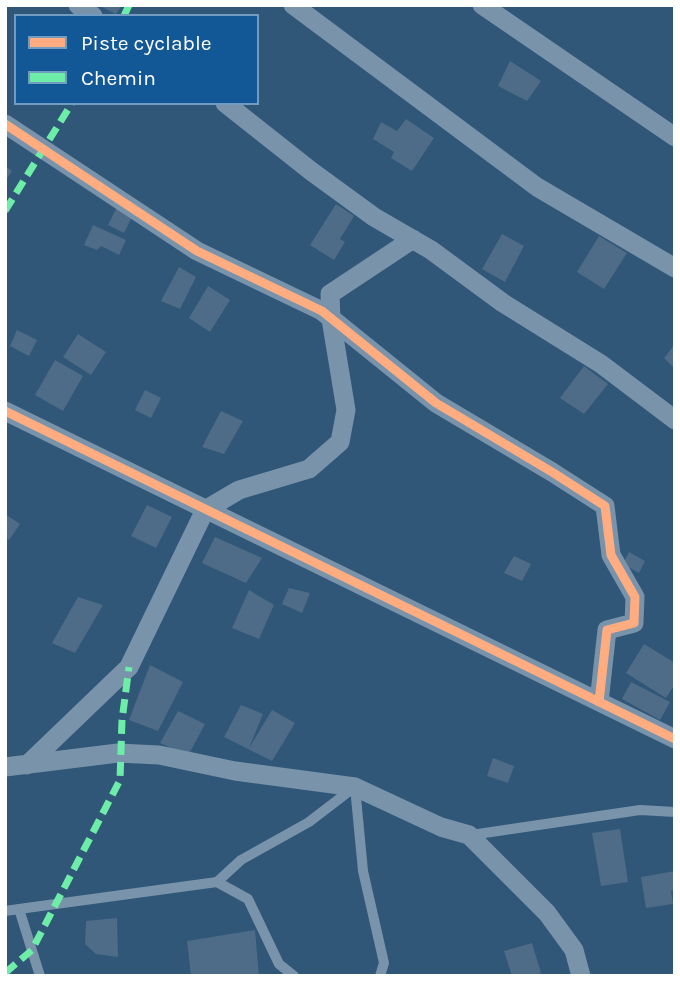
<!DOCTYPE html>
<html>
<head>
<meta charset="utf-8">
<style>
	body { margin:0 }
	#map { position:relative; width:680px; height:981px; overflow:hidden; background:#305678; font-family:Karla,sans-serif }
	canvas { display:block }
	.frame { position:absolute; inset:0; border:7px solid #fff; pointer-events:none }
	.legend { position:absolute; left:14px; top:14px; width:245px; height:91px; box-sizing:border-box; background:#125896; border:2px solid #719bc0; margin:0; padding:9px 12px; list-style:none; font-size:21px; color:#fff }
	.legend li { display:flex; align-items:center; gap:14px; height:35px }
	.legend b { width:35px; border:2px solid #719bc0 }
</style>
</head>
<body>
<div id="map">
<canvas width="680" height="981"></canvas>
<div class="frame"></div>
<ul class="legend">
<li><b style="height:9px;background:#ffac80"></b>Piste cyclable</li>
<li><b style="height:9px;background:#6deda7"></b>Chemin</li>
</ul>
</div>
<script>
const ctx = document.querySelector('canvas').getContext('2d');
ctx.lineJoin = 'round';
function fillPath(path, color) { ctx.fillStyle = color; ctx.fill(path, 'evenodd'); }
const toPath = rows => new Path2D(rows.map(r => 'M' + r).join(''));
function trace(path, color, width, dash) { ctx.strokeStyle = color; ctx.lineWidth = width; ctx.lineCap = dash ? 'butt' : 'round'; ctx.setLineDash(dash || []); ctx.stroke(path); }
const building = toPath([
	[98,5,122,5,116,14],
	[510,61,541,81,527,101,498,86],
	[406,119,434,138,412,171,391,158,394,152,373,139,381,122,397,131],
	[5,166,12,171,5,181],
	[336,204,354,216,340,239,345,242,334,260,310,245],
	[117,207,133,215,124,233,108,225],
	[93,225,126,240,119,255,101,246,97,250,84,245],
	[502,234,524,246,505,282,482,269],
	[599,236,627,253,604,289,577,272],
	[179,267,196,277,180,309,161,301],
	[208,286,230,300,210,332,189,318],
	[17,330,37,340,29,356,10,346],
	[78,334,106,352,91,375,63,357],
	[675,344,675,369,664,358],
	[55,360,83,376,63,411,35,395],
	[584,366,608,384,584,414,560,398],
	[145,390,161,398,151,418,135,410],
	[221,411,243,421,224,454,202,447],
	[147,505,172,517,156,548,131,536],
	[5,514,20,524,9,540,5,538],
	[215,537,262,558,246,583,202,563],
	[629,552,645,561,639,573,623,564],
	[514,556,531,564,522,581,504,573],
	[289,588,310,593,302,613,282,604],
	[249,590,274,605,259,639,232,628],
	[78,597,103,605,75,653,52,643],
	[644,644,675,663,675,684,666,698,626,673],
	[150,665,183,682,158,731,129,720],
	[631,682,670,702,660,720,622,699],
	[241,705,263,714,249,748,272,710,295,723,272,761,224,737],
	[178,711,205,724,188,756,160,743],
	[493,758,514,766,508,783,487,776],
	[620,829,628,882,601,886,592,833],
	[675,871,675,891,671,891,673,904,646,908,641,877],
	[117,918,118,957,96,954,85,944,86,921],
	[255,930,259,976,191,976,187,941],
	[532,943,541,973,533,976,512,976,504,951]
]);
const lane = toPath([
	[355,787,363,871,384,963,380,976],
	[471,835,640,810,675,812],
	[217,882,248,899,279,964,294,976],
	[19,909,217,882,241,860,309,822,352,789],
	[5,911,19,909,40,976]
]);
const street = toPath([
	[78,5,93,16],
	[293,5,537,187,675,268],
	[482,5,675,137],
	[225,103,311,171,374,217,431,250,503,303,601,364,675,420],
	[5,124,197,251,322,311,436,403,552,472,605,506,611,555,635,597,634,623,607,630,599,702],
	[5,411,675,739],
	[27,765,129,667,205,510,239,490,309,469,340,442,346,410,331,319,330,294,413,239],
	[5,767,118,753,159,755,235,771,355,787,441,827,469,835,547,913,574,950,581,976]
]);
const quiet = toPath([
	[124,16,129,5],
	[5,211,72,103],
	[5,973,32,950,120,780,122,720,129,667]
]);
const cycleway = toPath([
	[5,124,197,251,322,311,436,403,552,472,605,506,611,555,635,597,634,623,607,630,599,702],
	[5,411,675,739]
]);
fillPath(building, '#4e6c87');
trace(lane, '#7993ab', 10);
trace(street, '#7993ab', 19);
trace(quiet, '#6deda7', 7, [14, 7]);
trace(cycleway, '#ffac80', 9);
</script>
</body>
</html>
